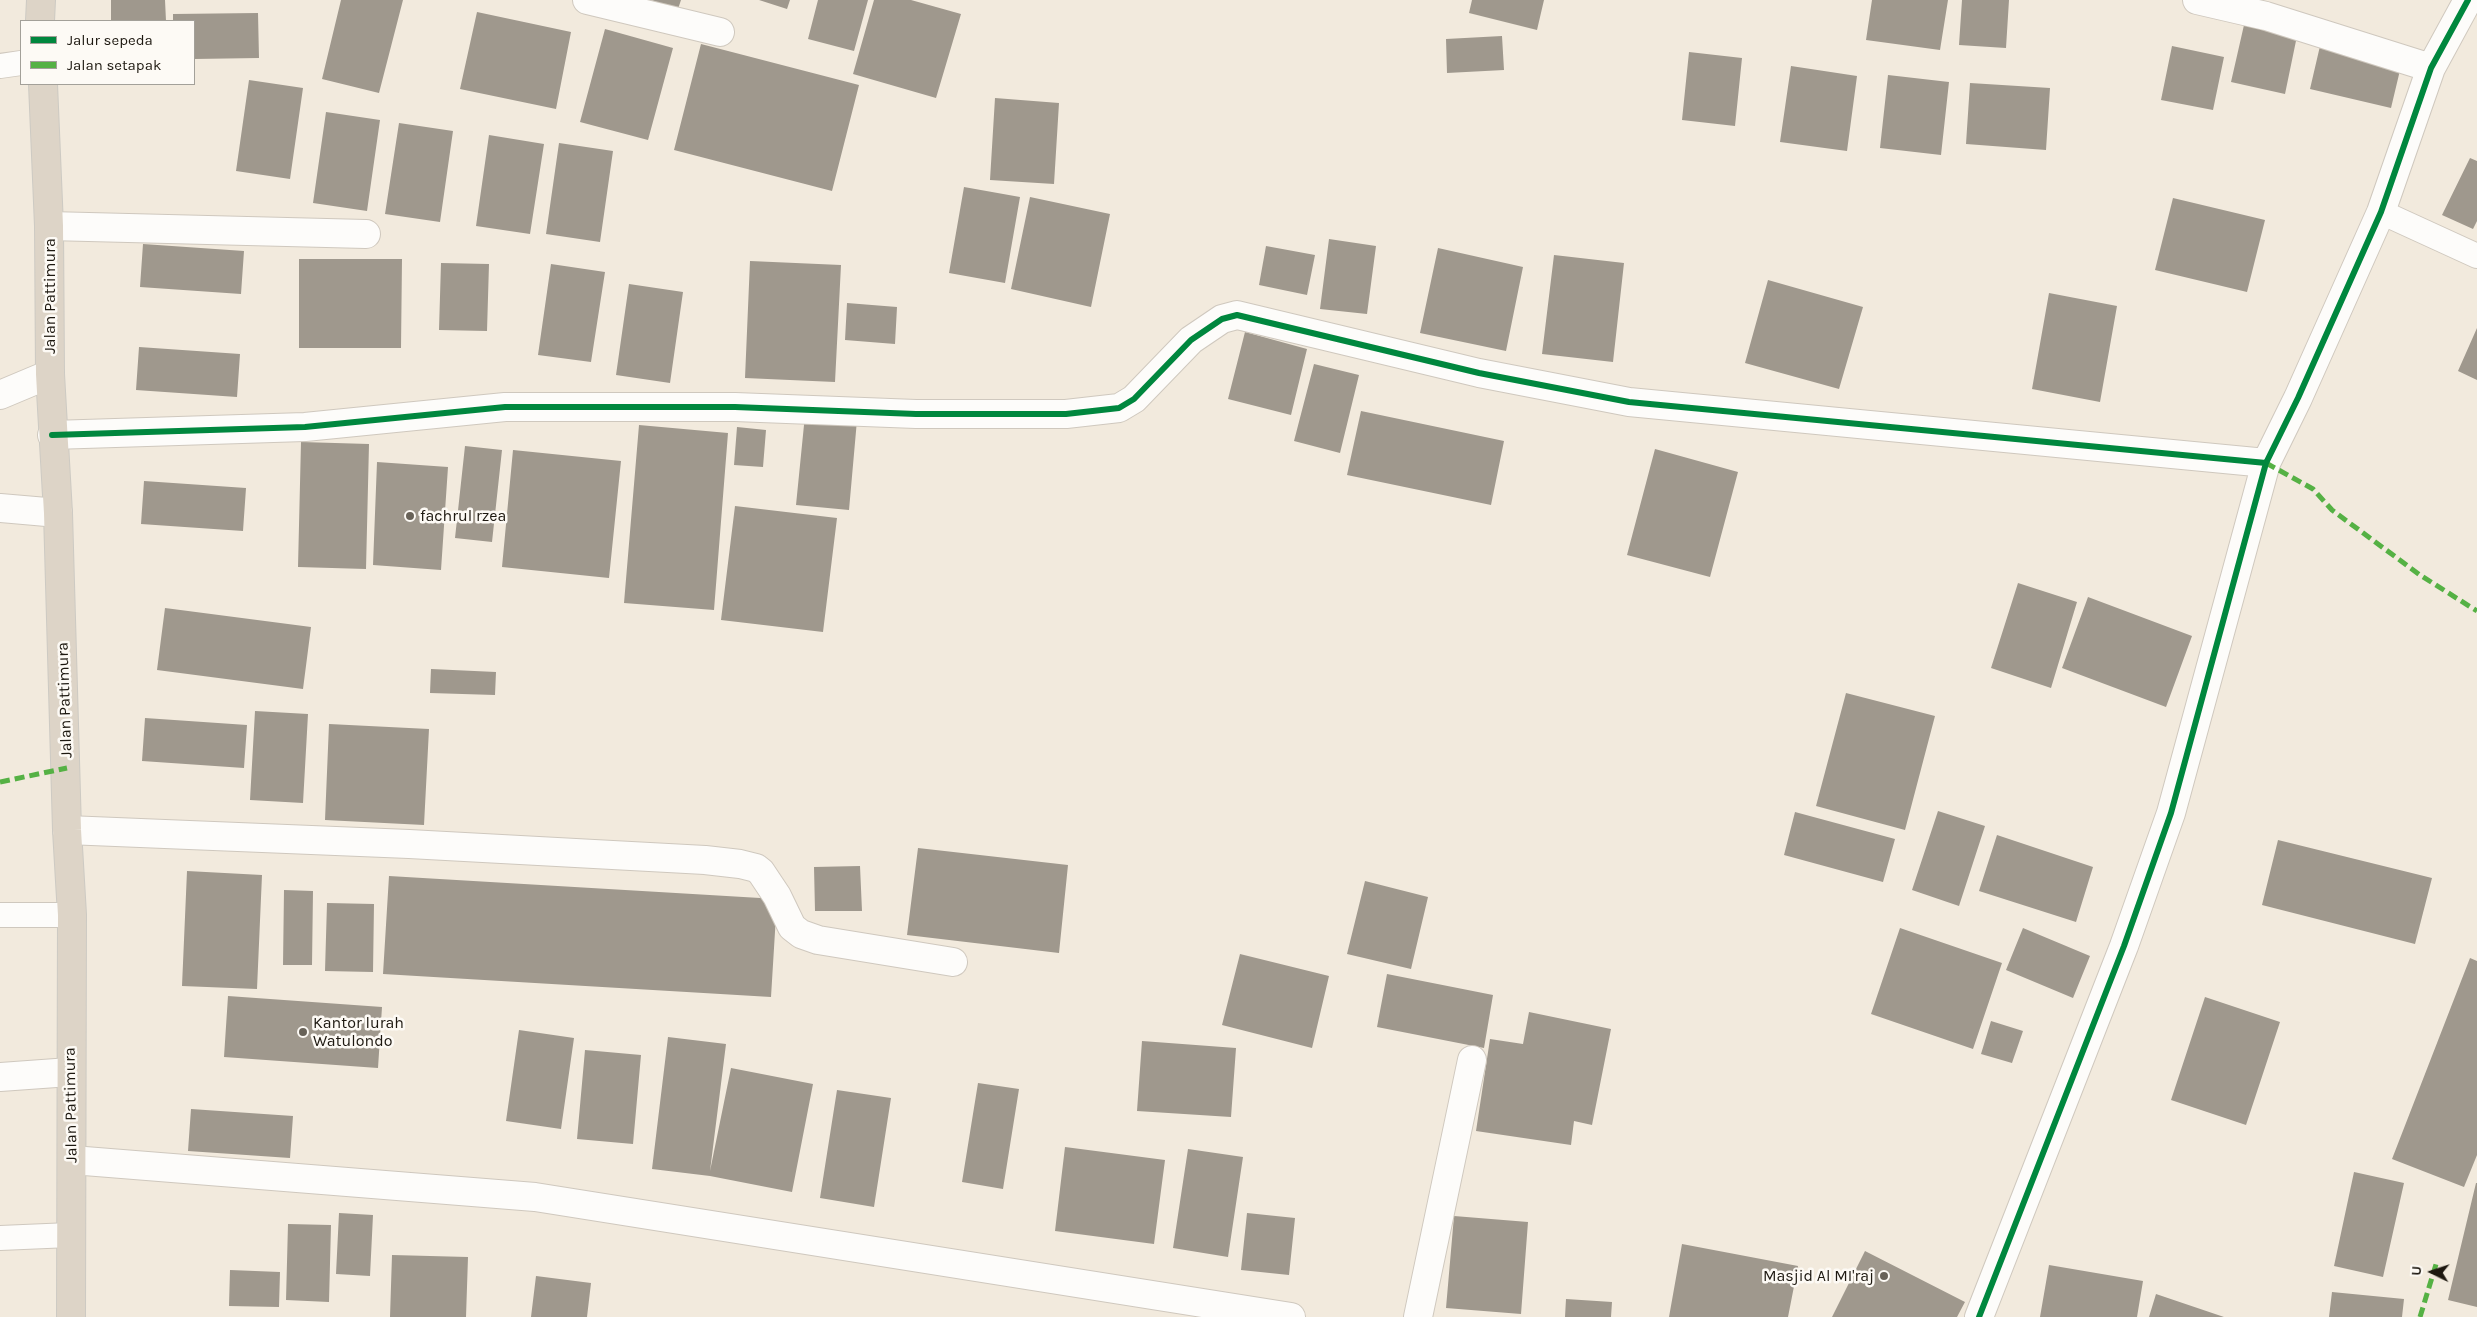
<!DOCTYPE html>
<html>
<head>
<meta charset="utf-8">
<style>
	body { margin:0 }
	#map { position:relative; width:2477px; height:1317px; overflow:hidden; background:#f2eadd; font-family:Karla,sans-serif }
	canvas { display:block }
	.legend { position:absolute; left:20px; top:20px; width:175px; height:65px; box-sizing:border-box; background:#fdfaf5; border:1px solid #a3a099; margin:0; padding:6px 9px; list-style:none; font-size:15px; color:#1d1810 }
	.legend li { display:flex; align-items:center; gap:10px; height:25px }
	.legend b { width:25px; border:1px solid #a3a099 }
	.north { position:absolute; left:2407px; top:1247px; width:50px; height:50px; -webkit-text-stroke:4px #fdfaf5; paint-order:stroke; rotate:274deg; font-size:14px; font-weight:700; line-height:20px; text-align:center; color:#1d1810 }
	.north::after { content:''; display:block; margin:auto; width:18px; height:22px; background:#1d1810; clip-path:polygon(50% 0,100% 100%,50% 72%,0 100%) }
</style>
</head>
<body>
<div id="map">
<canvas width="2477" height="1317"></canvas>
<ul class="legend">
<li><b style="height:6px;background:#00873e"></b>Jalur sepeda</li>
<li><b style="height:6px;background:#55b144"></b>Jalan setapak</li>
</ul>
<div class="north">U</div>
</div>
<script>
const ctx = document.querySelector('canvas').getContext('2d');
ctx.lineJoin = 'round';
function fillPath(path, color) { ctx.fillStyle = color; ctx.fill(path, 'evenodd'); }
const toPath = rows => new Path2D(rows.map(r => 'M' + r).join(''));
function trace(path, color, width, dash) { ctx.strokeStyle = color; ctx.lineWidth = width; ctx.lineCap = dash ? 'butt' : 'round'; ctx.setLineDash(dash || []); ctx.stroke(path); }
function label(font, color, halo, rows, align = 'center') {
  ctx.font = font + ' Karla,sans-serif'; ctx.lineWidth = 5; ctx.setLineDash([]); ctx.textBaseline = 'middle'; ctx.strokeStyle = halo; ctx.fillStyle = color; for (const [text, x, y, turn = 0] of rows) {
    ctx.save(); ctx.translate(x, y); ctx.rotate((+turn || 0) * Math.PI / 180); ctx.textAlign = isNaN(turn) ? turn : align; if (halo) ctx.strokeText(text, 0, 0); ctx.fillText(text, 0, 0); ctx.restore();
  }
}
const building = toPath([
	[111,0,165,0,166,21,111,21],
	[341,0,403,0,379,93,322,79],
	[651,0,681,0,678,9],
	[759,0,790,0,787,9],
	[818,0,868,0,854,51,808,39],
	[874,0,911,0,961,14,936,98,853,74],
	[1472,0,1544,0,1537,30,1469,13],
	[1872,0,1948,0,1940,50,1866,40],
	[1962,0,2009,0,2006,48,1959,45],
	[477,12,571,32,556,109,460,89],
	[258,13,259,58,194,59,194,21,173,21,173,14],
	[2244,25,2297,36,2285,94,2231,82],
	[605,29,673,48,648,140,580,122],
	[1502,36,1504,70,1447,73,1446,39],
	[701,44,859,85,832,191,674,150],
	[2172,46,2224,57,2213,110,2161,100],
	[2320,46,2401,66,2391,108,2310,89],
	[1689,52,1742,58,1735,126,1682,120],
	[1791,66,1857,76,1847,151,1780,142],
	[1888,75,1949,82,1941,155,1880,148],
	[249,80,303,88,290,179,236,171],
	[1970,83,2050,88,2046,150,1966,144],
	[995,98,1059,103,1054,184,990,180],
	[326,112,380,120,367,211,313,203],
	[399,123,453,131,440,222,385,214],
	[489,135,544,144,530,234,476,226],
	[559,143,613,151,600,242,546,234],
	[2470,158,2477,161,2477,221,2473,229,2442,215],
	[964,187,1020,197,1005,283,949,273],
	[1030,197,1110,214,1091,307,1011,289],
	[2173,198,2265,220,2247,292,2155,270],
	[1329,239,1376,246,1367,314,1320,309],
	[143,244,244,251,241,294,140,287],
	[1266,246,1315,255,1307,295,1259,285],
	[1438,248,1523,267,1506,351,1420,333],
	[1554,255,1624,263,1613,362,1542,354],
	[299,259,402,259,401,348,299,348],
	[750,261,841,265,835,382,745,378],
	[441,263,489,264,487,331,439,330],
	[551,264,605,272,591,362,538,355],
	[1768,280,1863,307,1839,389,1745,363],
	[629,284,683,292,670,383,616,375],
	[2049,293,2117,306,2100,402,2032,389],
	[847,303,897,307,895,344,845,340],
	[2477,328,2477,380,2458,371],
	[1245,332,1307,349,1291,415,1228,399],
	[139,347,240,354,237,397,136,390],
	[1314,364,1359,375,1340,453,1294,441],
	[1361,411,1504,441,1491,505,1347,475],
	[805,415,857,420,849,510,796,505],
	[639,425,728,433,714,610,624,603],
	[737,427,766,430,763,467,734,465],
	[301,442,369,444,366,569,298,567],
	[465,446,502,450,492,542,455,538],
	[1655,449,1738,472,1710,577,1627,555],
	[513,450,621,461,609,578,502,567],
	[377,462,448,467,441,570,373,565],
	[144,481,246,488,243,531,141,524],
	[735,506,837,518,823,632,721,620],
	[2018,583,2077,602,2051,688,1991,668],
	[2088,597,2192,636,2166,707,2062,668],
	[165,608,311,627,303,689,157,670],
	[431,669,496,672,495,695,430,693],
	[1846,693,1935,716,1905,830,1816,806],
	[255,711,308,714,303,803,250,800],
	[145,718,247,725,244,768,142,761],
	[329,724,429,729,424,825,325,820],
	[1938,811,1985,826,1959,906,1912,890],
	[1795,812,1895,839,1883,882,1784,855],
	[1997,835,2093,867,2076,922,1979,891],
	[2278,840,2432,878,2415,944,2262,905],
	[918,848,1068,865,1059,953,907,935],
	[860,866,862,911,815,911,814,867],
	[187,871,262,875,257,989,182,986],
	[389,876,777,899,771,997,383,974],
	[1365,881,1428,897,1411,969,1347,954],
	[284,890,313,891,312,965,283,965],
	[327,903,374,904,373,972,325,971],
	[1900,928,2002,963,1973,1049,1871,1014],
	[2023,928,2090,956,2073,998,2006,970],
	[1240,954,1329,976,1312,1048,1222,1025],
	[2470,958,2477,961,2477,1155,2464,1187,2392,1159],
	[1387,974,1493,995,1484,1048,1377,1027],
	[228,996,382,1007,378,1068,224,1057],
	[2205,997,2280,1022,2246,1125,2171,1100],
	[1529,1012,1611,1029,1592,1125,1574,1121,1571,1145,1476,1131,1490,1039,1523,1044],
	[1991,1021,2023,1031,2012,1063,1981,1054],
	[519,1030,574,1038,561,1129,506,1121],
	[668,1037,726,1044,710,1171,731,1068,813,1084,792,1192,710,1176,652,1169],
	[1142,1041,1236,1048,1231,1117,1137,1111],
	[585,1050,641,1055,633,1144,577,1139],
	[978,1083,1019,1089,1003,1189,962,1182],
	[837,1090,891,1098,874,1207,820,1198],
	[191,1109,293,1116,290,1158,188,1151],
	[1065,1147,1165,1160,1154,1244,1055,1231],
	[1188,1149,1243,1157,1228,1257,1173,1248],
	[2354,1172,2404,1183,2383,1277,2334,1266],
	[2476,1183,2477,1183,2477,1307,2448,1300],
	[339,1213,373,1215,370,1276,336,1274],
	[1247,1213,1295,1218,1289,1275,1241,1270],
	[1454,1216,1528,1222,1521,1314,1446,1308],
	[288,1224,331,1225,329,1302,286,1300],
	[1682,1244,1798,1266,1788,1317,1669,1317],
	[1865,1251,1965,1302,1957,1317,1832,1317],
	[392,1255,468,1257,466,1317,390,1317],
	[2049,1265,2143,1281,2137,1317,2040,1317],
	[230,1270,280,1272,279,1307,229,1306],
	[536,1276,591,1283,587,1317,531,1317],
	[2332,1292,2404,1299,2402,1317,2329,1317],
	[2156,1294,2224,1317,2149,1317],
	[1566,1299,1612,1302,1611,1317,1565,1317]
]);
const lane = toPath([
	[0,66,21,63],
	[2381,212,2477,256],
	[0,915,72,915],
	[0,1238,70,1235]
]);
const street = toPath([
	[587,0,720,32],
	[2197,0,2266,16,2431,68],
	[49,226,366,234],
	[0,395,50,374],
	[52,435,305,427,505,407,735,407,916,414,1066,414,1119,408,1134,399,1191,340,1222,319,1237,315,1479,373,1629,402,2266,463],
	[0,508,58,513],
	[67,830,409,844,705,860,740,864,756,868,761,872,777,896,792,927,801,934,818,940,953,962],
	[0,1077,70,1072],
	[72,1160,535,1197,1291,1317],
	[1418,1317,1472,1060],
	[1979,1317,2124,946,2171,813,2266,463,2298,398,2381,212,2431,68,2468,0]
]);
const highway = toPath([
	[40,21,41,0],
	[43,84,49,226,50,374,58,513,67,830,72,915,71,1317]
]);
const quiet = toPath([
	[2266,463,2313,489,2332,510,2420,575,2477,611],
	[0,782,67,768],
	[2420,1317,2437,1261]
]);
const cycleway = toPath([
	[52,435,305,427,505,407,735,407,916,414,1066,414,1119,408,1134,399,1191,340,1222,319,1237,315,1479,373,1629,402,2266,463],
	[1979,1317,2124,946,2171,813,2266,463,2298,398,2381,212,2431,68,2468,0]
]);
const markers = [
	[410,516,5,"#686258"],
	[303,1032,5,"#686258"],
	[1884,1276,5,"#686258"]
];
const streetNames = [
	["Jalan Pattimura",50,296,-90],
	["Jalan Pattimura",65,700,-92],
	["Jalan Pattimura",71,1105,-91]
];
const poiNames = [
	["fachrul rzea",420,516],
	["Kantor lurah",313,1023],
	["Watulondo",313,1041],
	["Masjid Al MI'raj",1874,1276,"right"]
];
fillPath(building, '#9f988d');
trace(lane, '#cfc8be', 26);
trace(street, '#cfc8be', 30);
trace(highway, '#cdcac3', 30);
trace(lane, '#fdfcfa', 24);
trace(street, '#fdfcfa', 28);
trace(highway, '#ddd4c7', 28);
trace(quiet, '#55b144', 5, [10, 5]);
trace(cycleway, '#00873e', 6);
for (const [x, y, r, color] of markers) { const dot = new Path2D(); dot.arc(x, y, r, 0, 2 * Math.PI); ctx.fillStyle = color; ctx.fill(dot); trace(dot, '#fdfaf5', 2); }
label('16px', '#1d1810', '#fdfaf5', streetNames);
label('16px', '#1d1810', '#fdfaf5', poiNames, 'left');
</script>
</body>
</html>
